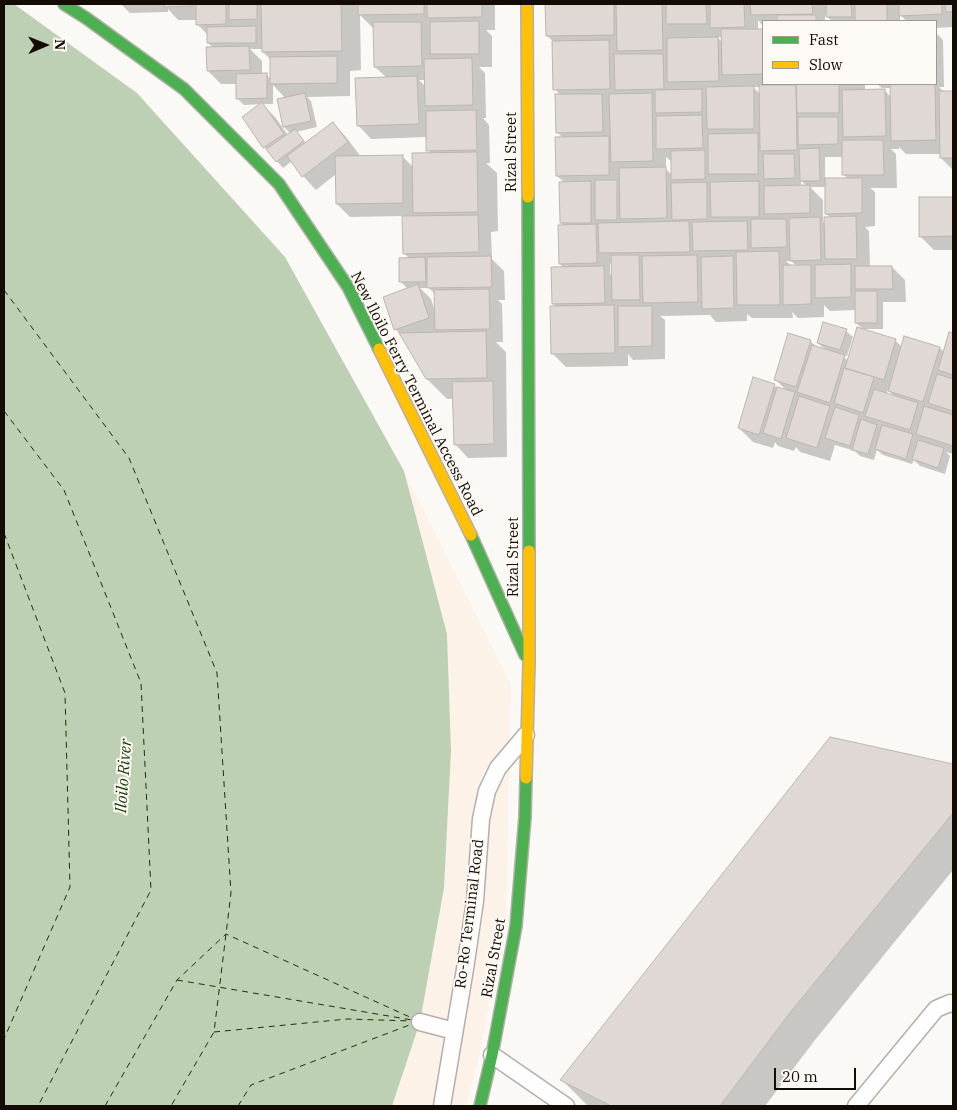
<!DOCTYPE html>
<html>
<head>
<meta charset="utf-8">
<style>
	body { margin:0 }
	#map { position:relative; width:957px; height:1110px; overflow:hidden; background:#fbf9f6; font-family:"IBM Plex Serif",serif }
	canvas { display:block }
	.frame { position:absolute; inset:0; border:5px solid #130b04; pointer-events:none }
	.legend { position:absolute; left:762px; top:20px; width:175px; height:65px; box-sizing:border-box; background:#fdf9f4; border:1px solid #9f9a94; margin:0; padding:6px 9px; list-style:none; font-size:15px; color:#130b04 }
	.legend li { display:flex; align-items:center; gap:10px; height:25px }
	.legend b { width:25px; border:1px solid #9f9a94 }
	.north { position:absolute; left:20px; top:20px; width:50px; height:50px; -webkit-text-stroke:4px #fdf9f4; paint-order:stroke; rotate:89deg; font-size:14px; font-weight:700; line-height:20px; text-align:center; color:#130b04 }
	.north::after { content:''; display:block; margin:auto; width:18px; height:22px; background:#130b04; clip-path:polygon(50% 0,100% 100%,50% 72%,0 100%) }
	.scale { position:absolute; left:774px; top:1068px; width:82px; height:22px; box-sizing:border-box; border:2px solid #130b04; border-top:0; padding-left:6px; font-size:15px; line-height:18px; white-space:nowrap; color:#130b04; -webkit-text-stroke:4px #fdf9f4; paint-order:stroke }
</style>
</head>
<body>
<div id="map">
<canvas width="957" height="1110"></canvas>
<div class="frame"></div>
<ul class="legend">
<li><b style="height:6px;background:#4caf50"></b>Fast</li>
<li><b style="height:6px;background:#ffc107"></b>Slow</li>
</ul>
<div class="north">N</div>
<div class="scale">20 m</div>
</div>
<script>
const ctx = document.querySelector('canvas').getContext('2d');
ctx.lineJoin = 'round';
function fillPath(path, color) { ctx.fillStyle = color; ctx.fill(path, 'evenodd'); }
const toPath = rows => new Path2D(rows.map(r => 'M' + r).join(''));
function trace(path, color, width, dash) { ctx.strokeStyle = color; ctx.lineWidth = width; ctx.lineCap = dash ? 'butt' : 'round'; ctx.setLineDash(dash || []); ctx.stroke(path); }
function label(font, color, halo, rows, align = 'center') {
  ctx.font = font + ' "IBM Plex Serif",serif'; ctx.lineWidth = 4; ctx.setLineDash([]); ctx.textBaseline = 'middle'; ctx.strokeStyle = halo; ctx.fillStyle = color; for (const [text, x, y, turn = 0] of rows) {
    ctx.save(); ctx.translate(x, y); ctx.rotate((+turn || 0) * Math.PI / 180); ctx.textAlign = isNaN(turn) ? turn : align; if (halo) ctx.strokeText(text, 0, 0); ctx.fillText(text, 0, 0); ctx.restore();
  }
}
const built = toPath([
	[404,471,511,684,506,913,480,1053,466,1106,392,1106,420,1022,444,888,451,751,447,634]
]);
const water = toPath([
	[4,4,14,4,137,93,285,257,404,471,447,634,451,751,444,888,420,1022,392,1106,4,1106]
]);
const shadow = toPath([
	[121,4,355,4,360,8,359,4,495,4,495,30,486,30,492,36,492,67,479,67,485,73,486,118,483,118,489,125,490,163,486,163,497,173,498,231,491,232,492,259,504,271,505,300,498,300,502,304,503,342,496,342,506,352,507,457,468,458,455,444,454,399,447,399,427,379,403,337,395,329,408,289,401,282,410,259,404,253,404,216,350,217,337,204,336,174,316,190,303,176,292,161,283,168,264,147,244,117,261,104,244,105,237,98,237,84,221,84,208,71,214,48,208,43,208,35,197,24,197,20,178,20,168,9,168,12,130,13],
	[360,15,375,30,375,67,387,78,358,125,371,139,427,137,428,150,432,154,413,167,402,156,361,157,346,137,333,123,306,143,296,132,317,127,311,101,307,97,350,96,350,71,361,70],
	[250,49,263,49,263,52,271,60,271,80,266,74,262,75,262,61],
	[419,80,426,80,426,87],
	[273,85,286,99,284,127,290,133,288,135,275,117,262,104,273,104],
	[420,288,429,288,435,294,435,311,431,299],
	[547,4,953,4,953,27,936,28,936,21,906,21,900,14,900,21,832,21,825,15,825,21,763,21,763,26,758,20,758,30,763,30,763,84,865,84,865,91,884,90,877,84,936,84,936,33,943,40,944,87,939,87,944,92,953,92,953,170,941,158,941,154,906,154,899,147,899,149,891,149,896,154,897,188,870,188,875,192,875,226,865,227,869,231,870,267,892,267,905,280,906,302,883,302,883,329,863,329,856,323,856,310,830,311,824,305,824,317,798,318,792,312,793,318,752,318,747,314,747,321,716,322,710,315,660,316,665,320,665,359,633,360,628,354,628,366,566,367,552,353,558,308,553,303,564,268,560,264,564,226,561,223,565,183,557,176,563,138,557,132,561,96,555,89,554,42,547,36],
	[717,37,721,37,723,43],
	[753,87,761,87,761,95],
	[882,88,892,88,892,98],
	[666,157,672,162,673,176,666,169],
	[825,157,843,157,844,175,848,179,825,180],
	[801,180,807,187,801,187],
	[810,187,826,187,826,214,831,218,826,225,823,222,823,200],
	[786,261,791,261,797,266,792,266],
	[610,263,613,266,613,277,610,274],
	[953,198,953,250,934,250,920,236,920,199],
	[858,329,896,341,902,347,905,337,940,348,944,352,950,333,953,334,953,454,946,452,950,456,945,474,920,466,914,460,912,464,883,455,877,450,874,460,860,456,855,451,835,445,830,461,800,452,796,447,794,451,778,446,775,442,773,448,753,442,739,428,774,385,777,388,787,391,775,379,810,341,818,348,827,351,818,343,846,331,853,337,847,356,842,355,848,361],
	[888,390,895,397,886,394],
	[831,739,953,765,953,870,815,1040,765,1106,588,1106,562,1080]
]);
const ferry = toPath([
	[4,290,129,458,217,673,231,893,214,1032,171,1106],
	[4,411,64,490,141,683,151,890,38,1106],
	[4,533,65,693,70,887,4,1039],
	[177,980,412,1020],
	[214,1032,347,1019,412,1021],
	[105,1106,177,980,226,934,412,1018],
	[238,1106,251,1085,412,1024]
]);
const building = toPath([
	[164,4,192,4,192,6,164,7,164,4],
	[196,4,226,4,226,24,196,25,196,4],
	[229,4,257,4,257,19,229,20,229,4],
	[261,4,341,4,342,51,262,52,261,4],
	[358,4,424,4,424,14,358,15,358,4],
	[427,4,482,4,482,17,427,18,427,4],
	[545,4,614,4,614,35,546,36,545,4],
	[616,4,662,4,663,50,617,51,616,4],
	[666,4,706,4,707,24,666,24,666,4],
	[710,4,744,4,745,27,710,28,710,4],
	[750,4,812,4,813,14,751,15,750,4],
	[826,4,851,4,852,17,826,17,826,4],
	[855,4,887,4,887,21,855,21,855,4],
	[899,4,942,4,942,14,899,16,899,4],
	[945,4,953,4,953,12,946,12,945,4],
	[777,15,816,15,816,21,777,21,777,15],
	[479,21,479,54,430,54,430,22,479,21],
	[373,22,421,22,422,66,374,67,373,22],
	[256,26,256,43,207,43,207,27,256,26],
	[721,29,763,29,763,74,722,75,721,29],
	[718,37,719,81,667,82,667,38,718,37],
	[609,40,610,89,553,90,552,41,609,40],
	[249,46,250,70,207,71,206,47,249,46],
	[614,54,663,54,664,89,615,90,614,54],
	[337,56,337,83,270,84,270,57,337,56],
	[472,58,473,105,425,106,424,59,472,58],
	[267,73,267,98,236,99,236,74,267,73],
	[417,76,419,124,357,126,355,78,417,76],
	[796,84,839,84,839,113,797,113,796,84],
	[890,84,935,84,936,140,891,141,890,84],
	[759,85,796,85,797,150,760,151,759,85],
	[754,86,754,129,707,129,706,87,754,86],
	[702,89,702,112,655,113,655,90,702,89],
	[885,89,886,136,843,137,842,90,885,89],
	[939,91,953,91,953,158,940,158,939,91],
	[305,93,311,121,283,127,277,99,305,93],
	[652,93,653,161,611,162,609,94,652,93],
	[555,94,602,94,603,132,556,133,555,94],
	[262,102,284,134,263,148,242,117,262,102],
	[476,110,477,150,426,151,426,111,476,110],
	[702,115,703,148,656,149,656,116,702,115],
	[798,117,838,117,838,144,798,145,798,117],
	[333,122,348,142,302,177,287,156,333,122],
	[295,129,304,141,276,162,266,149,295,129],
	[758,133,758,174,708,174,708,134,758,133],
	[609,136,609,175,556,176,555,137,609,136],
	[842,140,883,140,884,175,842,175,842,140],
	[819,148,820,181,800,181,799,149,819,148],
	[705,150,705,179,671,180,671,151,705,150],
	[477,152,478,212,413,213,412,153,477,152],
	[763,154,794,154,795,178,764,179,763,154],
	[403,155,403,203,336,204,335,156,403,155],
	[666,167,667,218,620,219,619,168,666,167],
	[825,178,862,178,862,213,825,214,825,178],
	[595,180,617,180,617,220,595,220,595,180],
	[591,181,591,223,560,223,559,182,591,181],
	[759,181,759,217,711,217,710,182,759,181],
	[707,182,707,219,672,220,671,183,707,182],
	[810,185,810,213,764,214,764,186,810,185],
	[919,197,953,197,953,236,919,237,919,197],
	[478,215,479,252,403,254,402,216,478,215],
	[856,216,857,259,825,259,824,217,856,216],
	[820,217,821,260,790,261,789,218,820,217],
	[751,219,786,219,787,247,751,248,751,219],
	[689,221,690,252,599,253,598,223,689,221],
	[747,221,748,250,693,251,692,222,747,221],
	[596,224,597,263,559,264,558,225,596,224],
	[779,251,780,305,737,305,736,252,779,251],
	[611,255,639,255,640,300,612,300,611,255],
	[697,255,698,302,643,303,642,256,697,255],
	[491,256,492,287,427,288,427,257,491,256],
	[733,256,734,308,702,309,701,257,733,256],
	[425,257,426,282,399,282,399,258,425,257],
	[851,264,851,297,815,298,815,265,851,264],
	[783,265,811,265,811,304,783,305,783,265],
	[604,266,605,303,552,304,551,267,604,266],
	[855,266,892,266,893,289,855,289,855,266],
	[418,284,429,318,394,330,383,297,418,284],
	[489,289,490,329,435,330,434,290,489,289],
	[855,291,877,291,877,323,855,323,855,291],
	[614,305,615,353,551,354,550,306,614,305],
	[618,306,652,306,652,346,618,347,618,306],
	[823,322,847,329,840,350,817,343,823,322],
	[857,327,896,339,884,380,845,368,857,327],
	[486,331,487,378,426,379,399,333,486,331],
	[949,332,953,333,953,375,938,370,949,332],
	[788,333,811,340,796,387,774,380,788,333],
	[904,336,940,347,923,402,888,391,904,336],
	[812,345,845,355,830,403,797,392,812,345],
	[844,368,874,377,863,413,834,403,844,368],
	[937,374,953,379,953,411,928,403,937,374],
	[753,377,775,384,759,435,738,428,753,377],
	[493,381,494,444,454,445,452,382,493,381],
	[777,387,795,392,781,439,763,433,777,387],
	[874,389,918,403,910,430,865,416,874,389],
	[799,396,830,406,817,448,786,438,799,396],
	[924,406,953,415,953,446,916,434,924,406],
	[835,407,859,415,850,446,825,438,835,407],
	[861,419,877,425,868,454,852,450,861,419],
	[882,425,913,434,906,459,875,449,882,425],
	[918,440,944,448,938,468,912,459,918,440],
	[830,737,953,764,953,813,789,1014,720,1106,611,1106,560,1080,830,737]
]);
const lane = toPath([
	[420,1022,454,1031],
	[492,1055,566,1106],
	[442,1106,465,969,475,901,481,819,487,791,498,768,526,735],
	[856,1106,936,1009,950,1003,953,1004]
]);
const fast = toPath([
	[64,4,86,18,184,89,279,184,348,287,379,349],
	[528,197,529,551],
	[471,535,525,655],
	[480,1106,492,1055,516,926,525,817,526,778]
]);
const slow = toPath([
	[527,4,528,197],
	[379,349,471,535],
	[526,778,529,663,529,551]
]);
const streetNames = [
	["Rizal Street",512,152,-90],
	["New Iloilo Ferry Terminal Access Road",416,394,63],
	["Rizal Street",514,557,-90],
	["Ro-Ro Terminal Road",470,914,-83],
	["Rizal Street",494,958,-80]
];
const waterNames = [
	["Iloilo River",124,776,-86]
];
fillPath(built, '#fdf2e7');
fillPath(water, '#bed0b4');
fillPath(shadow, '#0003');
trace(ferry, '#143600', 1, [6, 5]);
fillPath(building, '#dfd8d5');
trace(building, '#bcb5b2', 1);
trace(lane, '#b4afaa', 19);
trace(fast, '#b4afaa', 14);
trace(slow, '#b4afaa', 14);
trace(lane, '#fefefe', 16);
trace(fast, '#4caf50', 11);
trace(slow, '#ffc107', 11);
label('15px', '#130b04', '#fdf9f4', streetNames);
label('italic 16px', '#143600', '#fdf9f4', waterNames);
</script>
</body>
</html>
